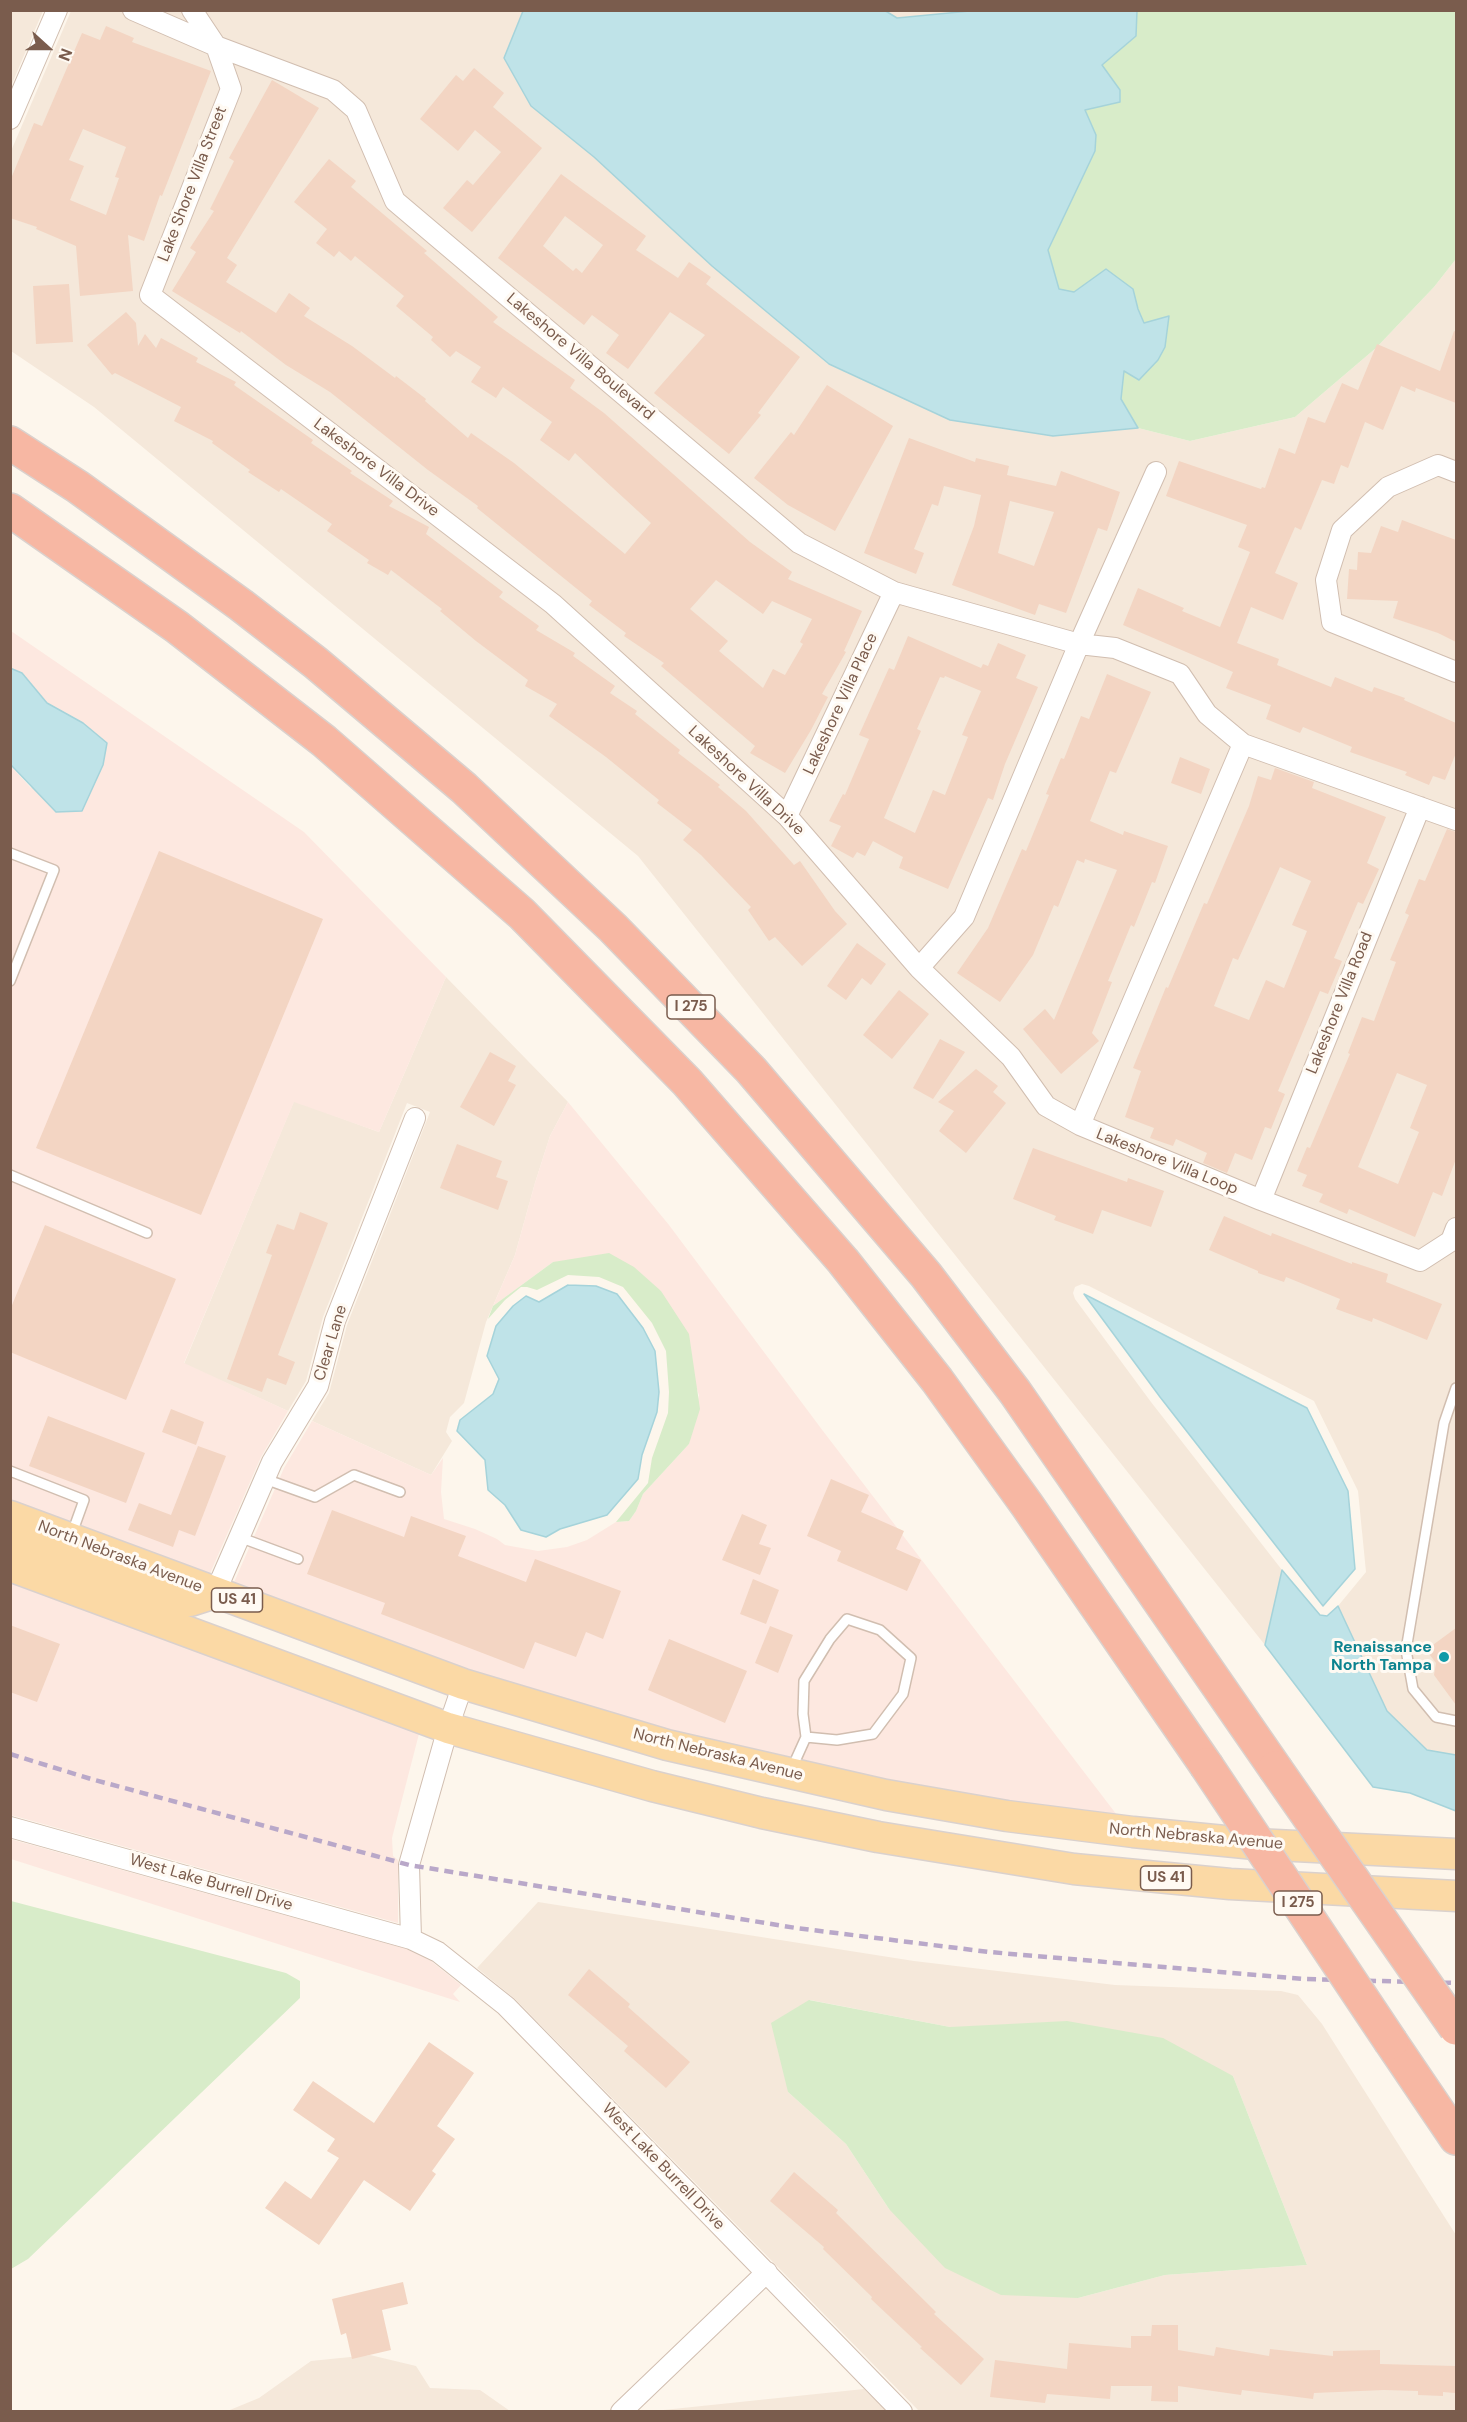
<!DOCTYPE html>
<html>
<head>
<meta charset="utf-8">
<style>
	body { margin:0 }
	#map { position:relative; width:1467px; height:2422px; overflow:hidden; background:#fdf6ec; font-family:"DM Sans",sans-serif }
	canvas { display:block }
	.frame { position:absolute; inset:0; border:12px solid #7a5c4d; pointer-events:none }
	.north { position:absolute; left:18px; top:18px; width:60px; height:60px; -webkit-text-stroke:4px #fffaf3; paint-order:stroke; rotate:111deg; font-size:16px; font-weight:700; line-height:24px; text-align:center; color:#7a5c4d }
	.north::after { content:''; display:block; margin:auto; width:21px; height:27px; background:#7a5c4d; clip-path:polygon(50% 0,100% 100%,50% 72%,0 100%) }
</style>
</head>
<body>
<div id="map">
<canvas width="1467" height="2422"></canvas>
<div class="frame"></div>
<div class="north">N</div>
</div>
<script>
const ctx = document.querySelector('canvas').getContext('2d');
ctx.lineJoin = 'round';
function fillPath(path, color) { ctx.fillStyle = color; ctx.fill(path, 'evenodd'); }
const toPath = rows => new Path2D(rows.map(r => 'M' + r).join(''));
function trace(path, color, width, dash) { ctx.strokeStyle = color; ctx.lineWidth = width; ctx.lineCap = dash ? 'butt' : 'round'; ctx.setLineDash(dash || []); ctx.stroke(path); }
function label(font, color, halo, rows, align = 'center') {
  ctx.font = font + ' "DM Sans",sans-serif'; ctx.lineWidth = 6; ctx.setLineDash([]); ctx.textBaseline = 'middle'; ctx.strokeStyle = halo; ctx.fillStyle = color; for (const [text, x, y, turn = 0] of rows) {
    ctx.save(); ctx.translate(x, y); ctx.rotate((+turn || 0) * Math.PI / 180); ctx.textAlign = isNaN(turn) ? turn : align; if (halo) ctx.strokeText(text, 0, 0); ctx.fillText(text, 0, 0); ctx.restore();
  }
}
const residential = toPath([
	[11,10,43,11,11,86,10,11],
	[71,11,523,11,504,58,531,106,594,157,712,266,828,364,950,420,1053,436,1138,428,1190,441,1295,417,1376,348,1434,287,1456,259,1456,1755,1427,1750,1387,1711,1338,1606,1366,1572,1358,1491,1314,1401,1089,1286,1082,1284,1075,1287,1073,1293,1075,1299,1151,1402,1282,1570,1265,1645,638,856,94,407,11,351,11,151],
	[884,11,980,11,897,18],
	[446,977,568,1102,550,1136,535,1183,515,1255,486,1322,464,1403,450,1417,446,1432,452,1441,431,1475,312,1421,329,1393,347,1325,430,1112,407,1103,323,1317,306,1381,288,1411,184,1364,294,1101,379,1132],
	[538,1902,914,1961,1115,1985,1281,1991,1298,1995,1322,2024,1456,2235,1456,2411,919,2411,515,1999,477,1968],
	[810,2000,950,2027,1233,2076,1307,2265,1165,2275,1078,2298,889,2209,846,2144,788,2092],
	[370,2355,416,2366,430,2388,480,2390,510,2411,225,2412,259,2398,311,2361],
	[864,2389,886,2411,654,2411]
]);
const commercial = toPath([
	[11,631,304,832,446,977,379,1132,294,1102,184,1363,288,1411,261,1457,208,1578,11,1504,10,765,31,788,83,723,47,703,22,673,11,668],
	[568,1102,669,1225,823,1431,1120,1819,888,1784,669,1734,557,1701,232,1587,284,1468,312,1421,431,1475,443,1458,441,1492,444,1519,475,1529,497,1539,505,1545,538,1551,567,1547,587,1540,616,1522,629,1521,636,1511,643,1494,689,1444,699,1395,661,1291,553,1262,493,1306,515,1255,535,1183,550,1136],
	[10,1578,420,1730,392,1838,393,1856,398,1860,398,1923,11,1815],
	[10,1839,407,1949,431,1961,461,1985,453,1994,460,2002,11,1859]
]);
const green = toPath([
	[1337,10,1341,12,1342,10,1456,11,1456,259,1434,287,1376,348,1295,417,1190,441,1138,428,1121,399,1124,370,1169,316,1144,323,1138,309,1133,289,1074,292,1059,289,1048,250,1095,151,1096,135,1085,110,1120,90,1102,65,1136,36,1137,11],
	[609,1253,634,1267,661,1291,689,1334,700,1409,689,1444,643,1494,636,1511,629,1521,616,1522,648,1483,652,1458,668,1413,669,1392,666,1351,652,1323,623,1287,599,1277,568,1275,537,1290,527,1287,521,1287,505,1300,488,1319,493,1306,553,1262],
	[11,1901,286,1973,300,1981,300,1998,28,2259,11,2269],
	[809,2000,950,2027,1067,2021,1163,2038,1233,2076,1307,2265,1165,2275,1078,2298,1001,2295,945,2268,889,2209,846,2144,788,2092,771,2023]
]);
const water = toPath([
	[884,10,897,18,980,10,1137,11,1136,36,1102,65,1120,90,1120,102,1085,110,1096,135,1095,151,1048,250,1059,289,1074,292,1106,269,1133,289,1138,309,1144,323,1169,316,1165,347,1158,360,1139,380,1124,371,1121,399,1138,428,1053,436,950,420,829,364,712,266,594,157,531,106,504,58,523,11,884,10],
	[10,668,22,673,47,703,83,723,107,743,103,765,82,811,56,812,11,765,10,668],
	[568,1285,596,1286,617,1294,643,1328,655,1351,659,1392,657,1412,642,1455,638,1479,607,1515,560,1529,546,1537,521,1530,505,1505,488,1490,485,1460,457,1431,460,1420,493,1394,499,1379,487,1356,496,1326,513,1306,526,1296,539,1302,568,1285],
	[1084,1294,1307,1408,1348,1491,1355,1569,1323,1606,1160,1397,1084,1294],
	[1282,1570,1320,1615,1327,1616,1338,1606,1387,1711,1427,1750,1456,1755,1456,1811,1410,1793,1373,1787,1265,1645,1282,1570]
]);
const building = toPath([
	[106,26,134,38,132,42,211,71,162,196,160,195,144,241,128,235,133,291,80,296,76,246,36,229,37,227,10,218,10,181,34,123,42,126,82,33,100,40],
	[83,129,126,147,115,177,119,178,106,215,70,200,84,166,69,160],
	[474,68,504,93,493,107,542,148,472,232,443,208,467,180,473,185,501,152,475,130,458,151,420,119,456,75,463,81],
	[272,80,319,108,227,258,237,265,226,282,276,313,289,293,310,308,304,316,352,346,395,378,396,376,426,399,425,401,468,438,471,433,514,463,625,554,651,523,575,453,569,461,540,440,552,422,503,387,496,398,471,382,481,367,456,351,450,357,431,340,433,337,396,306,404,296,355,256,351,261,339,251,334,257,316,243,327,229,294,202,329,159,356,181,351,187,427,251,424,253,498,317,493,322,575,380,570,388,604,413,750,542,792,572,788,579,862,611,844,651,846,652,822,694,828,697,811,730,785,773,750,753,755,746,661,666,664,663,624,636,626,633,589,605,592,601,477,508,478,506,428,470,330,392,286,365,241,331,240,333,172,291,196,252,190,248,214,211,210,209,234,161,229,158],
	[716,580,763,614,772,601,812,619,800,642,803,644,785,675,773,669,763,688,719,651,728,641,690,609],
	[561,174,646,236,636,250,678,278,689,262,711,277,706,284,800,357,758,413,761,415,729,454,654,393,705,335,670,312,628,369,606,353,619,335,592,315,584,325,498,258],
	[565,216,603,245,582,273,576,268,573,271,543,246],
	[69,284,73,342,36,344,33,286],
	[126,312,136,323,138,346,145,334,156,348,161,338,198,358,196,362,236,382,234,385,313,440,311,443,352,471,350,473,393,501,389,506,429,527,426,534,503,592,499,597,539,626,536,630,575,653,573,656,615,686,610,693,637,711,635,714,680,750,678,753,720,785,718,787,746,811,794,865,800,861,835,911,847,924,802,966,775,937,769,941,748,910,751,907,701,855,683,840,692,830,657,803,659,800,606,757,549,716,557,704,525,686,528,680,476,641,440,611,442,609,391,570,388,575,367,563,369,560,327,531,332,524,281,489,279,492,248,472,250,470,212,443,213,441,174,421,181,407,115,373,112,375,87,345],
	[1454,331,1456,332,1456,403,1416,388,1415,392,1401,386,1383,430,1365,422,1348,468,1341,465,1334,484,1322,480,1301,530,1295,527,1275,573,1298,583,1283,620,1251,607,1237,643,1279,659,1277,665,1331,687,1335,677,1372,692,1374,687,1405,698,1404,700,1456,723,1456,753,1445,780,1433,776,1429,785,1405,775,1407,772,1350,752,1352,747,1303,727,1300,733,1266,719,1271,705,1226,688,1233,672,1123,625,1138,588,1184,608,1182,611,1220,627,1250,552,1238,547,1247,525,1166,496,1179,461,1261,489,1262,487,1265,488,1279,448,1295,454,1308,417,1325,423,1342,383,1358,390,1377,344,1440,371],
	[827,385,893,426,835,531,788,505,754,478,791,432,794,435],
	[909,438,975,462,976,458,1009,466,1007,475,1056,486,1061,471,1120,492,1107,531,1098,528,1066,613,1039,604,1035,615,952,585,974,526,981,495,944,486,938,506,932,504,914,549,924,553,916,574,864,553],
	[1010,501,1054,512,1034,566,998,553],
	[1402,520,1456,540,1456,642,1438,633,1393,618,1398,601,1347,599,1349,569,1357,570,1358,552,1371,553,1381,526,1398,532],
	[908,636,981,668,983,664,988,666,998,643,1026,655,1016,678,1038,687,1005,764,993,800,988,798,948,889,899,868,903,857,873,841,865,856,857,852,853,858,831,846,841,826,829,821,843,794,845,795,869,739,859,735,889,668,894,670],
	[945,676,981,691,962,735,968,737,945,795,933,790,915,833,884,818,921,731,917,729,940,677,944,678],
	[1107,674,1151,692,1116,773,1110,771,1090,821,1123,835,1124,831,1168,846,1155,883,1152,882,1134,927,1131,925,1108,981,1112,982,1092,1033,1099,1041,1061,1074,1023,1029,1045,1009,1054,1020,1117,870,1085,859,1084,863,1077,860,1058,907,1054,905,1033,955,1000,1002,957,973,988,928,1022,849,1026,851,1049,795,1046,794,1061,758,1064,759,1081,716,1089,719],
	[1180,757,1210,769,1201,794,1171,783],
	[1275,768,1314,782,1312,788,1386,817,1367,863,1379,869,1363,904,1358,902,1334,958,1342,961,1328,994,1320,991,1278,1091,1285,1094,1271,1129,1265,1127,1252,1160,1235,1153,1227,1173,1203,1163,1207,1153,1176,1139,1173,1146,1150,1138,1154,1128,1125,1117,1141,1071,1133,1068,1166,987,1168,988,1204,903,1207,904,1249,806,1258,776,1271,780],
	[1280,867,1311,881,1292,925,1307,931,1284,988,1266,980,1249,1020,1214,1006,1233,958,1238,960],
	[1447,829,1456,832,1456,1159,1442,1196,1433,1192,1415,1237,1349,1209,1347,1214,1319,1202,1323,1194,1302,1186,1307,1175,1297,1171,1307,1147,1310,1148,1332,1096,1350,1054,1348,1053,1362,1017,1374,1021,1396,962,1390,960,1409,915,1405,913,1419,879,1425,881],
	[1397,1073,1427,1085,1410,1128,1419,1132,1398,1184,1358,1167],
	[159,851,323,919,201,1215,36,1148],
	[857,943,886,964,871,985,862,978,846,1000,827,986],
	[899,990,929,1014,892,1059,863,1035],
	[940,1039,965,1052,933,1099,913,1088],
	[490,1052,516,1066,508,1081,516,1085,494,1126,460,1107],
	[976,1069,998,1086,993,1092,1006,1103,966,1153,939,1131,954,1111,938,1102],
	[457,1144,502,1161,496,1177,508,1181,498,1210,440,1188],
	[1033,1148,1127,1182,1128,1178,1164,1191,1151,1227,1102,1210,1093,1234,1054,1220,1056,1216,1013,1199],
	[300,1212,328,1223,278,1355,295,1362,286,1385,267,1378,262,1392,227,1379,272,1255,266,1253,277,1224,294,1230],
	[1224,1216,1271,1236,1272,1233,1352,1264,1352,1262,1388,1274,1386,1282,1442,1304,1427,1340,1373,1318,1372,1322,1336,1309,1340,1299,1286,1277,1284,1282,1258,1273,1258,1271,1209,1250],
	[45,1225,176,1279,126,1400,10,1352,10,1310],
	[171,1409,204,1422,196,1445,162,1432],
	[48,1416,145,1453,126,1503,29,1466],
	[198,1446,226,1456,195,1536,179,1530,173,1547,128,1530,139,1503,171,1515],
	[831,1479,869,1495,861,1512,904,1531,896,1549,921,1560,907,1591,837,1561,841,1551,807,1536],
	[332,1510,404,1537,411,1516,466,1536,458,1556,526,1582,535,1559,621,1591,603,1639,586,1632,576,1657,535,1642,524,1669,381,1614,385,1603,307,1574],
	[742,1514,767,1525,759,1544,771,1548,760,1575,722,1560],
	[753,1579,779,1590,766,1624,740,1614],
	[10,1625,60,1644,37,1702,10,1692],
	[770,1626,793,1635,778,1673,755,1663],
	[1456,1628,1456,1705,1434,1675,1436,1663,1426,1650],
	[669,1639,747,1671,725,1723,648,1690],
	[589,1969,630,2004,628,2007,690,2062,666,2088,624,2051,628,2046,568,1995],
	[429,2042,474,2073,437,2126,455,2139,432,2171,436,2174,410,2211,364,2180,319,2245,265,2208,285,2181,311,2199,339,2158,327,2151,335,2139,293,2110,313,2081,374,2123],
	[794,2172,838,2210,836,2213,936,2312,934,2314,984,2359,961,2385,920,2348,922,2347,871,2299,872,2297,823,2249,824,2247,770,2201],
	[403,2282,408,2304,382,2310,391,2350,352,2359,346,2333,341,2335,332,2299],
	[1152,2325,1178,2325,1178,2350,1214,2356,1216,2347,1269,2356,1270,2349,1333,2356,1333,2351,1380,2350,1380,2364,1456,2366,1455,2393,1443,2392,1443,2396,1418,2395,1418,2391,1384,2390,1314,2393,1313,2399,1242,2390,1241,2395,1178,2386,1178,2402,1151,2401,1152,2386,1111,2386,1110,2399,1047,2394,1045,2403,990,2397,995,2360,1067,2369,1069,2343,1131,2348,1131,2336,1151,2336]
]);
const service = toPath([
	[10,853,54,870,10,981],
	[10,1175,147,1233],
	[1456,1388,1444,1423,1406,1650,1413,1689,1436,1717,1456,1721],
	[10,1471,84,1500,71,1536],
	[265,1479,315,1497,354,1475,400,1492],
	[239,1537,298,1559],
	[792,1768,806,1737,803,1714,804,1681,830,1639,847,1619,880,1630,911,1658,903,1694,873,1734,837,1740,806,1737]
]);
const minor = toPath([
	[133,10,216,46,333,90,356,110,395,201,799,543,894,592,1079,644,1115,648,1180,674,1207,714,1243,744,1456,820],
	[192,10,216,46,231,89,150,295,553,604,787,816,919,968,1011,1057,1046,1106,1080,1125,1261,1200,1420,1261,1451,1241,1456,1228],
	[10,119,57,10],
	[1456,472,1438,465,1388,487,1342,530,1326,580,1332,622,1456,672],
	[787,816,894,592],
	[919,968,964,917,1079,644,1156,472],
	[1080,1125,1243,744],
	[1261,1200,1420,807],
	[215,1593,272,1462,318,1386,335,1321,415,1118],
	[463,1684,448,1728,409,1865,411,1939,438,1952,506,2006,902,2412],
	[10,1827,411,1939],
	[621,2412,767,2272]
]);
const primary = toPath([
	[10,1516,463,1684,667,1745,886,1795,1007,1816,1133,1832,1255,1844,1456,1854],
	[10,1548,24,1547,64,1563,175,1600,190,1601,215,1593],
	[10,1566,448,1728,652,1786,762,1813,878,1837,1074,1869,1230,1884,1456,1896]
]);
const motorway = toPath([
	[10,443,78,487,241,605,316,663,464,788,613,928,751,1070,926,1275,1015,1392,1275,1768],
	[10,510,177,627,324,741,522,914,687,1082,843,1261,937,1380,1027,1505,1206,1765],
	[1391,2042,1456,2138]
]);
const rail = toPath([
	[10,1754,91,1779,409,1865,796,1928,989,1952,1303,1979,1456,1983]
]);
const motorwayBridge = toPath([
	[1206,1765,1391,2042],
	[1275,1768,1456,2028]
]);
const markers = [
	[1444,1657,6,"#0f9aa8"]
];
const shields = [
	[691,1007,48],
	[237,1600,51],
	[1166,1878,51],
	[1298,1903,48]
];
const shieldNames = [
	["I 275",691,1007],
	["US 41",237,1600],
	["US 41",1166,1878],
	["I 275",1298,1903]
];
const streetNames = [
	["Lake Shore Villa Street",193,184,-69],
	["Lakeshore Villa Boulevard",580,357,40],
	["Lakeshore Villa Drive",376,468,37],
	["Lakeshore Villa Place",841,704,-65],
	["Lakeshore Villa Drive",746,781,43],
	["Lakeshore Villa Road",1340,1003,-68],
	["Lakeshore Villa Loop",1167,1162,22],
	["Clear Lane",331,1343,-73],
	["North Nebraska Avenue",120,1557,21],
	["North Nebraska Avenue",718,1755,14],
	["North Nebraska Avenue",1196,1837,5],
	["West Lake Burrell Drive",211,1883,16],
	["West Lake Burrell Drive",663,2167,46]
];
const cultureNames = [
	["Renaissance",1432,1648],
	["North Tampa",1432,1666]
];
fillPath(residential, '#f5e8da');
fillPath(commercial, '#fde8e0');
fillPath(green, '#d8ecc9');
fillPath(water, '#bfe3e8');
trace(water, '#a5d3da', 1.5);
fillPath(building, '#f3d5c3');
trace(service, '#d1beb0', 12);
trace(minor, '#d1beb0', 22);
trace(primary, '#dad1cd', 33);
trace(motorway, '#dad1cd', 36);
trace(service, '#fff', 9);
trace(minor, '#fff', 20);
trace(primary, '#fbd9a5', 30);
trace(motorway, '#f7b7a3', 33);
trace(rail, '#b9a8c9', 4.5, [9, 6]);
trace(motorwayBridge, '#dad1cd', 36, []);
trace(motorwayBridge, '#f7b7a3', 33);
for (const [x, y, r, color] of markers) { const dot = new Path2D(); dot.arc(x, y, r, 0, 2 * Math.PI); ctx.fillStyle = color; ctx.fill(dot); trace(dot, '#fffaf3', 2); }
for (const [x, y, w] of shields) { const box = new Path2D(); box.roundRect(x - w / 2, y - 12, w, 24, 4.5); ctx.fillStyle = '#fffaf3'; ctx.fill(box); trace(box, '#7a5c4d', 1.5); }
label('bold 15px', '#7a5c4d', null, shieldNames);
label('16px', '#7a5c4d', '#fffaf3', streetNames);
label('bold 16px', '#0d838f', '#fffaf3', cultureNames, 'right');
</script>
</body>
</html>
